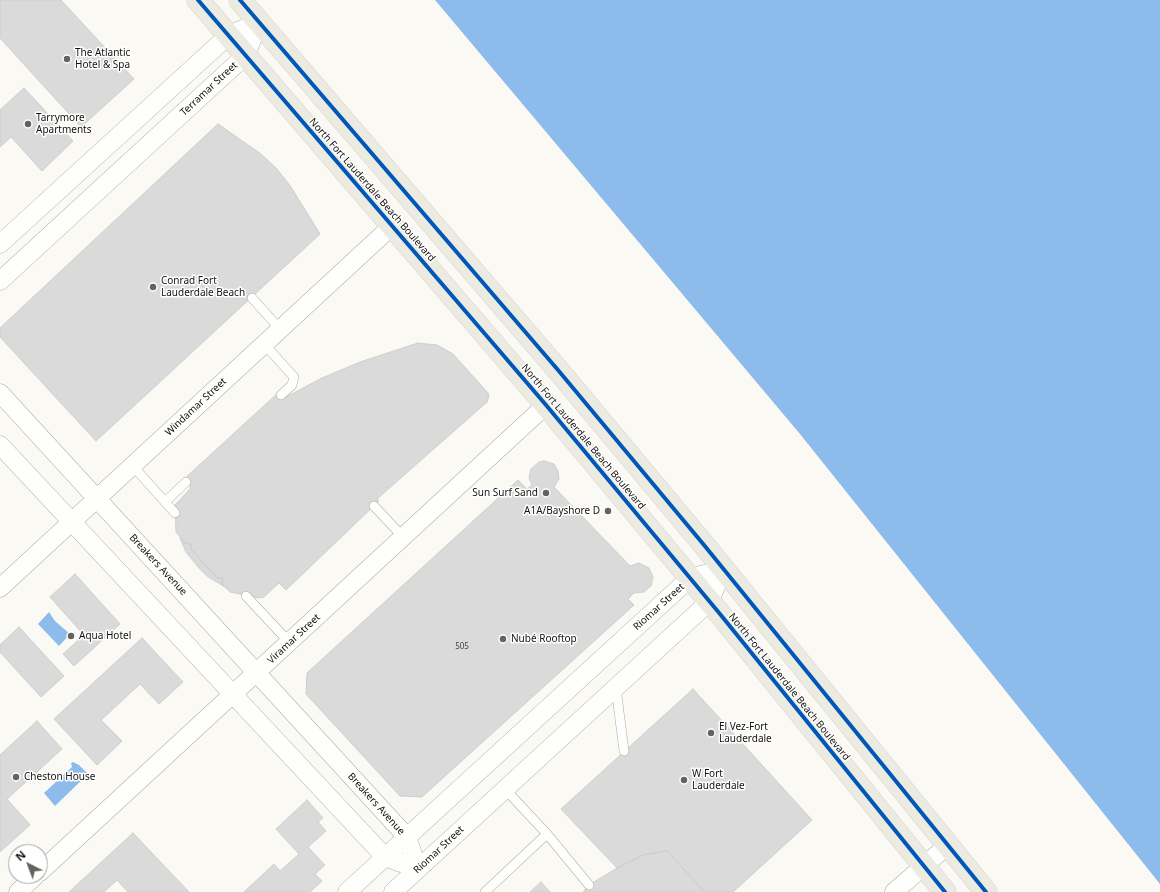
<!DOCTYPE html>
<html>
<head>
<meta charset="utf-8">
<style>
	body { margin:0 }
	#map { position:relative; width:1160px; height:892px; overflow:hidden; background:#faf9f4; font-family:"Noto Sans",sans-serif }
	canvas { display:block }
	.north { position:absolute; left:8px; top:844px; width:40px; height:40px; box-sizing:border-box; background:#fff; border:1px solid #a1a09e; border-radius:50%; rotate:318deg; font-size:11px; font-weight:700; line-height:16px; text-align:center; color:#15120d }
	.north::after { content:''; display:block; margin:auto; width:14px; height:18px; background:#65635e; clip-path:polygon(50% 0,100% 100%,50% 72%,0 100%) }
</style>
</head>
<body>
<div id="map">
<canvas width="1160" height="892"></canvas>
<div class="north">N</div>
</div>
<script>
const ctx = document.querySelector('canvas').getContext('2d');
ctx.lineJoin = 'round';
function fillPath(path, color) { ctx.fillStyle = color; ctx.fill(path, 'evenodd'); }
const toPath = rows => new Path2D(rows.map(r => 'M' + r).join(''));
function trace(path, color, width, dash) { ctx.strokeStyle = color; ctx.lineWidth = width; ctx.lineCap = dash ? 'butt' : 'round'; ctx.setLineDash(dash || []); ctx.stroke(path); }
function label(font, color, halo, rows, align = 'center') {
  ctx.font = font + ' "Noto Sans",sans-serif'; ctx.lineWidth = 3; ctx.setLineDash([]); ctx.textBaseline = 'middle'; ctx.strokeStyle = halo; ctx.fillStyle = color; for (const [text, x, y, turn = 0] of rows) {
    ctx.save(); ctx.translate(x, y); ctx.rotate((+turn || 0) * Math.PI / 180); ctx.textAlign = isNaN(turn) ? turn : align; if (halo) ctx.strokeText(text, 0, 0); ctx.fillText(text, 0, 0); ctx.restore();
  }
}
const water = toPath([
	[435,0,1160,0,1160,884,800,434],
	[49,612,55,621,70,634,59,646,38,624],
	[73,762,79,765,88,774,55,806,44,793,72,767,71,763]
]);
const building = toPath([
	[0,0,61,0,134,79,81,127,0,38,0,0],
	[24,88,73,141,42,171,11,137,0,147,0,110,24,88],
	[218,124,261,154,277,169,291,187,320,234,96,441,0,337,0,328,218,124],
	[418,343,437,345,453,354,488,393,489,396,487,402,377,499,379,501,286,590,279,583,264,597,260,598,230,592,222,584,223,578,217,578,191,549,191,544,185,543,176,532,175,505,191,488,184,479,279,392,284,398,322,378,360,362,418,343],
	[544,461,554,464,558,471,559,479,554,487,630,566,639,563,649,568,653,577,651,586,644,592,634,593,628,599,634,605,422,797,400,796,306,694,307,673,518,480,527,489,532,485,529,478,531,469,539,462,544,461],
	[180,538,185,543,191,544,191,549,217,578,223,578,222,584,228,589,207,576,199,568,186,552,180,538],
	[75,574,120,624,74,666,63,654,84,635,50,597,75,574],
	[19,627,64,676,41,697,0,652,0,645,19,627],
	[142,638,183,682,159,704,140,684,101,720,122,741,97,765,54,719,142,638],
	[693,689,812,820,733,892,705,892,667,851,643,855,617,868,561,809,693,689],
	[37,721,62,749,7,799,30,825,0,852,0,755,37,721],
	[307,800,323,818,318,822,326,831,308,847,325,865,315,874,322,881,310,892,244,892,274,864,280,871,299,854,276,829,307,800],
	[133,833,189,892,128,892,117,880,104,892,69,892,133,833],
	[667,851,705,892,583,892,589,885,617,868,643,855,667,851],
	[541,882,550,892,530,892,541,882]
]);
const service = toPath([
	[252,298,280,329],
	[264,344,294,377,292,385,281,395],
	[132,465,175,513],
	[165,502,186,482],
	[374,506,403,537],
	[246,596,290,643],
	[616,688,624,751],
	[505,789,547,834,589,885],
	[485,892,547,834]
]);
const minor = toPath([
	[0,244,229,35,259,22],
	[0,281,246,55,259,22],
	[0,393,407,837,418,869],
	[0,445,385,857,418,869],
	[0,588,392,226],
	[40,872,546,405],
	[18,892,35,876],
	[347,892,690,578,724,569],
	[393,892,709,602,724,569],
	[894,892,948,845]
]);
const primary = toPath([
	[198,0,546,405,720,614,945,892],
	[240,0,558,370,704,545,986,892]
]);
const cycleway = toPath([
	[198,0,546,405,720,614,945,892],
	[240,0,558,370,704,545,986,892]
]);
const markers = [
	[67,59,4,"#65635e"],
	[28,124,4,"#65635e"],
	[153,287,4,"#65635e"],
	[546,493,4,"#65635e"],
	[608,511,4,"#65635e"],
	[71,636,4,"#65635e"],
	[503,639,4,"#65635e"],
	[711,733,4,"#65635e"],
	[16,777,4,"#65635e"],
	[684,780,4,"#65635e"]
];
const numberNames = [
	["505",462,647]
];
const poiNames = [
	["The Atlantic",75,53],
	["Hotel & Spa",75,65],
	["Tarrymore",36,118],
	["Apartments",36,130],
	["Conrad Fort",161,281],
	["Lauderdale Beach",161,293],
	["Sun Surf Sand",538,493,"right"],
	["A1A/Bayshore D",600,511,"right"],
	["Aqua Hotel",79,636],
	["Nubé Rooftop",511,639],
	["El Vez-Fort",719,727],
	["Lauderdale",719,739],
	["W Fort",692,774],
	["Lauderdale",692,786],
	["Cheston House",24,777]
];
const streetNames = [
	["Terramar Street",209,89,-43],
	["North Fort Lauderdale Beach Boulevard",372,190,49],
	["Windamar Street",196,407,-43],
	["North Fort Lauderdale Beach Boulevard",583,437,50],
	["Breakers Avenue",158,565,47],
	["Riomar Street",659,607,-42],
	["Viramar Street",294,639,-43],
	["North Fort Lauderdale Beach Boulevard",789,687,51],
	["Breakers Avenue",376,804,48],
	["Riomar Street",439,850,-43]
];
fillPath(water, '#8dbcec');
fillPath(building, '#dadada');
trace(building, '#cdcece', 1);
trace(service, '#afaea9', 10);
trace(minor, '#afaea9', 19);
trace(primary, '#d3d2cf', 23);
trace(service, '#fefefd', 9);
trace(minor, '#fefefd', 18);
trace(primary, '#ebebe2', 22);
trace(cycleway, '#0057b8', 4);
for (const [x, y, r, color] of markers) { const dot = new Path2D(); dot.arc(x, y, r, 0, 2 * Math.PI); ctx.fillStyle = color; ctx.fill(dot); trace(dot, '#fff', 1.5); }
label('8px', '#464440', null, numberNames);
label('10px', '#15120d', '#fff', poiNames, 'left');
label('10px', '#15120d', '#fff', streetNames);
</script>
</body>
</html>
